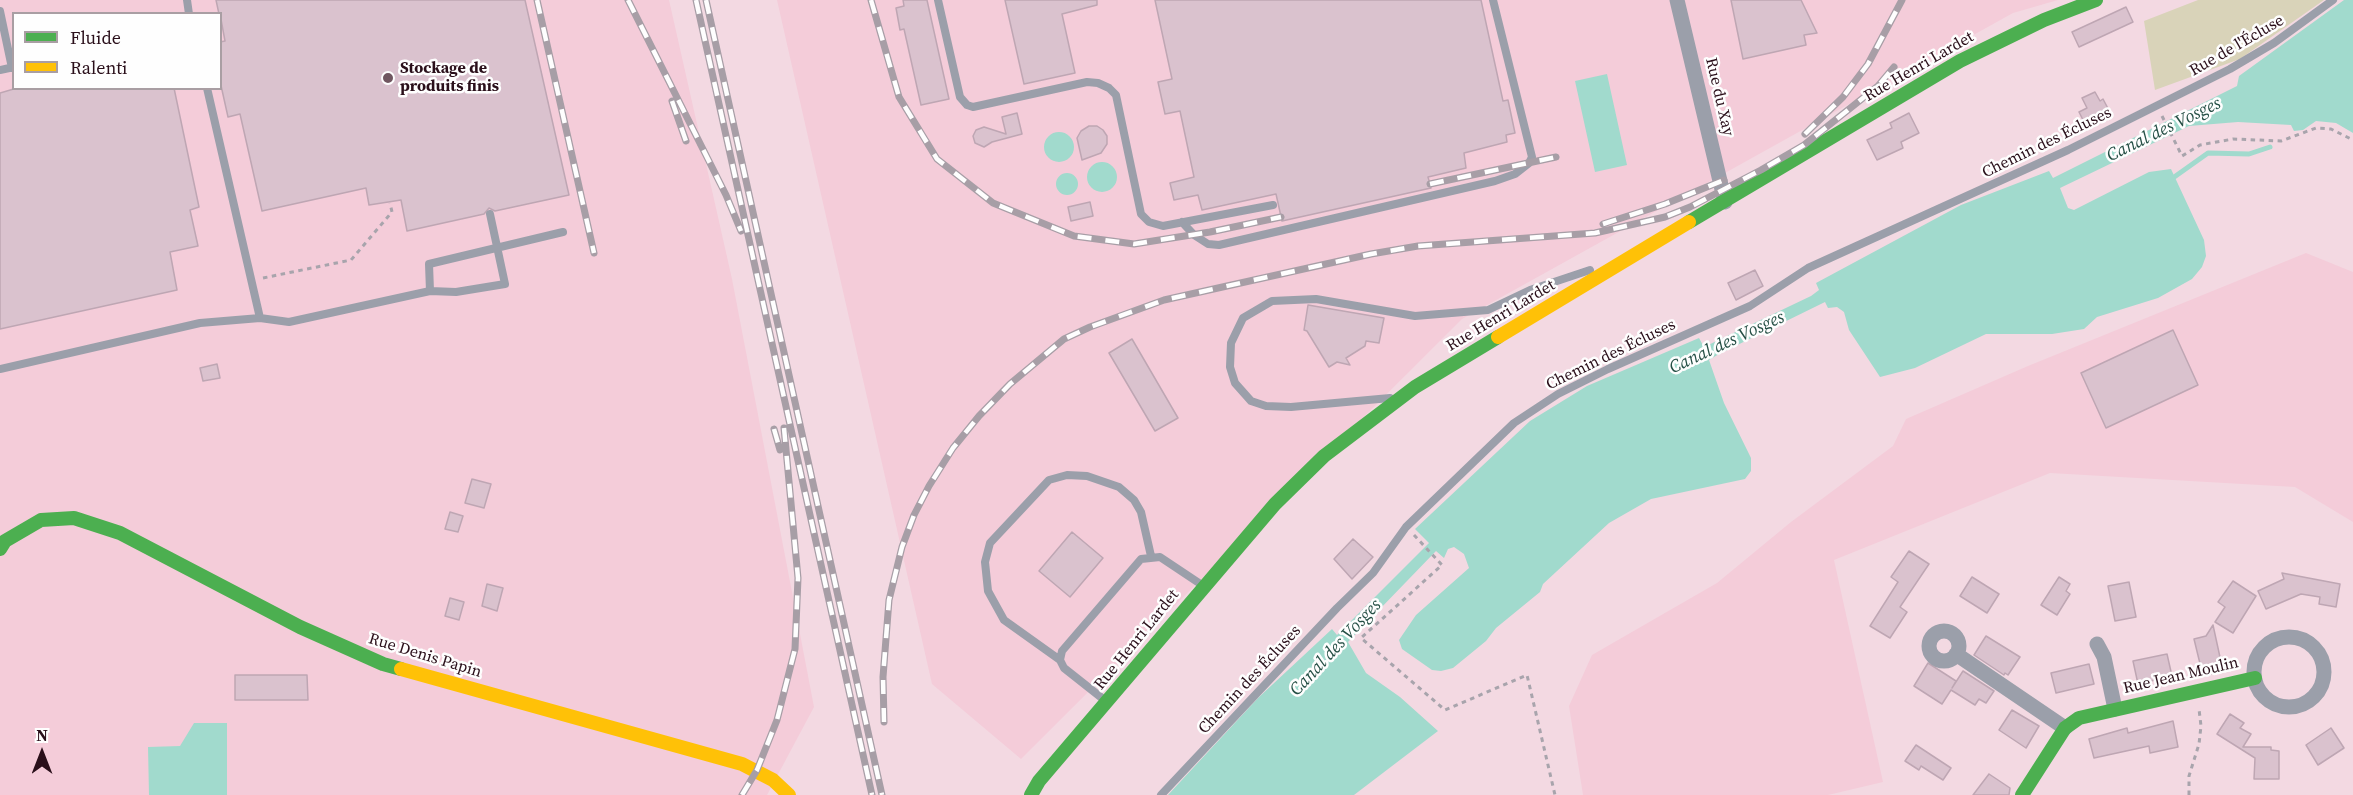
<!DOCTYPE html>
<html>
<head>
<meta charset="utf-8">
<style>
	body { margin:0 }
	#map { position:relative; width:2353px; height:795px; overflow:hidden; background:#f3d9e2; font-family:"Source Serif 4",serif }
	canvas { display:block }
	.legend { position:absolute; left:12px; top:12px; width:210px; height:78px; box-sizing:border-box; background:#fefefe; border:2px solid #a99ea3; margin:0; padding:8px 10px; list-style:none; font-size:18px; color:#2a0f1a }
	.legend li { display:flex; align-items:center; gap:12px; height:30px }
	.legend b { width:30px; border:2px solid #a99ea3 }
	.north { position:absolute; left:12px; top:723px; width:60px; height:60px; -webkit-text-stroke:4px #fefefe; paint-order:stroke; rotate:0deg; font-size:16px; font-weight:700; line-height:24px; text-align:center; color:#2a0f1a }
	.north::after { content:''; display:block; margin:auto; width:21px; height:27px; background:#2a0f1a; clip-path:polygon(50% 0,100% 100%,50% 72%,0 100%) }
</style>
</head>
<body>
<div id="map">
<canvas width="2353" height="795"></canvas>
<ul class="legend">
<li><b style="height:8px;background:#4caf50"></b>Fluide</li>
<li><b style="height:8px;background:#ffc107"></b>Ralenti</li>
</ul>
<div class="north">N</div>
</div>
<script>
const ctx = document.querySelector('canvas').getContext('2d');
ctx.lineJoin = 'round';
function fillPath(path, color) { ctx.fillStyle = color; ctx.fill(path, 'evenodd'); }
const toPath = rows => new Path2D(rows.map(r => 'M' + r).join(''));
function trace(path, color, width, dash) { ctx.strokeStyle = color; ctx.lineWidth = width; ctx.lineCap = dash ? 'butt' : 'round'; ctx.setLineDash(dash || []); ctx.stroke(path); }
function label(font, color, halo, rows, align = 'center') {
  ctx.font = font + ' "Source Serif 4",serif'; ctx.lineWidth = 5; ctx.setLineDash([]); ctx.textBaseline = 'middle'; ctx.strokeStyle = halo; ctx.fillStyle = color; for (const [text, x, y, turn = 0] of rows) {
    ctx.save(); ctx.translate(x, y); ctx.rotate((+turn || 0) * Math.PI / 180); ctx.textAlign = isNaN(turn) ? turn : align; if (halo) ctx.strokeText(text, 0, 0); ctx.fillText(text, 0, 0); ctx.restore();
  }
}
const built = toPath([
	[0,0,669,0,732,279,814,707,767,795,0,795],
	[14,14,220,14,220,88,14,88],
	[777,0,2058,0,2013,13,1462,319,1021,759,932,684],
	[2306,253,2353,272,2353,522,2295,487,2050,473,1834,560,1883,782,1828,795,1583,795,1569,706,1592,655,1717,583,1791,522,1893,446,1906,419,2028,366]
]);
const green = toPath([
	[2198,0,2324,0,2240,59,2155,90,2144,21]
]);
const water = toPath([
	[2344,0,2353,0,2353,133,2336,123,2316,121,2303,130,2294,131,2291,125,2238,122,2189,126,2060,188,2068,208,2074,210,2149,172,2171,169,2204,240,2206,256,2202,267,2192,279,2158,298,2097,317,2084,329,2052,334,1986,334,1915,368,1880,377,1849,330,1844,312,1837,307,1828,308,1825,302,1719,354,1709,360,1724,403,1751,458,1751,471,1745,479,1651,499,1609,523,1543,584,1540,592,1496,628,1486,641,1453,668,1441,671,1432,670,1402,649,1399,640,1416,615,1469,568,1464,554,1454,547,1448,549,1444,558,1436,551,1348,642,1366,673,1400,697,1438,731,1354,795,1168,795,1258,698,1332,629,1337,635,1429,543,1415,529,1530,421,1587,386,1699,338,1704,347,1811,296,1819,290,1816,283,1961,205,2049,171,2053,178,2237,86,2239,76],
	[1607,74,1627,165,1595,172,1575,81],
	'1044 147a15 15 0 1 1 30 0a15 15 0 1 1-30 0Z',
	'1087 177a15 15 0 1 1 30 0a15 15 0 1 1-30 0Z',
	'1056 184a11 11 0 1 1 22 0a11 11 0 1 1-22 0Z',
	[194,723,227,723,227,795,149,795,148,747,180,746]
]);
const stream = toPath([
	[2170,180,2208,153,2249,154,2270,147]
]);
const building = toPath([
	[216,0,525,0,569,195,495,211,489,208,484,214,407,231,401,200,369,205,366,188,262,211,240,114,228,117,220,81,220,42,225,41,220,14,219,14,216,0],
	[903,0,927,0,949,99,921,105,904,29,900,30,896,8,904,6,903,0],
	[1005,0,1097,0,1097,5,1062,14,1075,73,1024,84,1005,0],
	[1155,0,1481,0,1503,101,1508,100,1515,133,1506,135,1507,142,1464,153,1466,168,1428,177,1431,188,1282,221,1276,194,1202,210,1198,195,1174,200,1170,183,1194,177,1180,111,1165,114,1158,82,1172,79,1155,0],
	[1731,0,1801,0,1817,33,1804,35,1806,45,1743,59,1731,0],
	[2126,7,2133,22,2079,47,2072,32,2126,7],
	[17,88,174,88,199,207,190,210,198,246,170,252,177,290,0,329,0,93,17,88],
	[2095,92,2100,101,2103,99,2112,116,2087,128,2079,112,2087,108,2082,98,2095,92],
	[1017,113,1022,134,992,142,984,147,975,143,973,136,976,130,984,127,1006,134,1002,117,1017,113],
	[1909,113,1919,133,1901,142,1903,148,1877,160,1867,140,1892,128,1890,123,1909,113],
	[1089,126,1097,126,1103,130,1107,136,1107,144,1101,153,1082,160,1077,138,1081,131,1089,126],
	[1090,202,1093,216,1071,221,1068,207,1090,202],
	[1755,270,1763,286,1736,300,1728,283,1755,270],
	[1308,305,1384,318,1379,343,1366,341,1365,346,1346,358,1350,365,1337,362,1329,367,1307,331,1304,330,1308,305],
	[2173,330,2198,385,2106,428,2081,373,2173,330],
	[1132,339,1178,418,1155,431,1109,353,1132,339],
	[217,364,220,378,203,381,200,368,217,364],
	[472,479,491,484,484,508,465,503,472,479],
	[450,512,463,516,458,532,445,529,450,512],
	[1072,532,1103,558,1070,597,1039,571,1072,532],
	[1353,539,1373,557,1352,579,1334,559,1353,539],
	[1909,551,1929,564,1900,607,1907,612,1890,638,1870,626,1898,582,1891,577,1909,551],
	[2282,573,2340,584,2336,607,2319,604,2320,597,2301,594,2266,609,2258,591,2284,579,2282,573],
	[1972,577,1999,594,1987,613,1960,596,1972,577],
	[2059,577,2070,584,2066,591,2070,594,2057,615,2041,605,2059,577],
	[2233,581,2256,596,2233,633,2215,622,2225,607,2218,602,2233,581],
	[2129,582,2136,617,2115,621,2108,586,2129,582],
	[487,584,503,588,497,611,482,606,487,584],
	[450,598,464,602,459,620,445,616,450,598],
	[2213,625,2223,671,2203,676,2194,639,2206,636,2213,625],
	[1986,636,2020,657,2008,675,2005,673,2004,675,1974,655,1986,636],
	[2167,654,2172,676,2138,684,2133,661,2167,654],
	[1928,663,1956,681,1952,688,1963,671,1994,691,1986,703,1979,699,1975,705,1951,690,1942,704,1914,686,1928,663],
	[2089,664,2094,684,2056,693,2051,673,2089,664],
	[235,675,307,675,308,700,235,700,235,675],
	[2012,710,2039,726,2026,748,1999,730,2012,710],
	[2230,714,2244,723,2240,728,2251,734,2243,747,2271,747,2271,750,2279,751,2279,779,2254,779,2255,758,2217,734,2230,714],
	[2173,721,2178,747,2150,753,2149,746,2094,758,2089,739,2127,728,2128,733,2173,721],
	[2331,728,2344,748,2318,765,2306,745,2331,728],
	[1916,745,1951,768,1943,780,1921,766,1919,770,1905,761,1916,745],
	[1989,774,2010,788,2009,795,1973,795,1989,774]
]);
const path = toPath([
	[2162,116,2182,156,2200,145,2233,139,2281,141,2316,128,2331,129,2353,140],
	[263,278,351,260,392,212,390,203],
	[1414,535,1442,565,1361,638,1445,710,1527,675,1555,795],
	[2189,795,2189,776,2199,744,2201,726,2199,709]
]);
const lane = toPath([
	[187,0,189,14],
	[938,0,960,97,967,105,973,107,1087,82,1098,83,1109,88,1116,95,1141,214,1149,222,1163,226,1273,205],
	[0,11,12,68],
	[0,70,14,67],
	[207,88,260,318],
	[1182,222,1194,235,1208,244,1219,245,1495,181,1515,174,1529,163,1532,157,1493,0],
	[430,291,429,264,563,232],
	[0,369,200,323,260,318,289,322,430,291,456,292,505,284,490,214],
	[1390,398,1291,407,1266,406,1251,401,1235,383,1230,367,1231,343,1243,318,1272,301,1316,299,1415,316,1488,310,1530,290,1590,270],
	[1060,660,1004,620,988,591,985,562,990,543,1049,480,1067,475,1087,476,1119,487,1134,500,1141,512,1151,556],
	[1107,702,1064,668,1060,660,1062,651,1141,559,1160,557,1202,585],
	[1161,795,1337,608,1373,573,1406,527,1514,423,1558,394,1608,369,1750,306,1808,268,2068,150,2230,69,2274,43,2333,0]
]);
const street = toPath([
	[1677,0,1725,202],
	'1929 646a15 15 0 1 1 30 0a15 15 0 1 1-30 0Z',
	'2254 672a35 35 0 1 1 70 0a35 35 0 1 1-70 0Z',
	[2097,644,2104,657,2115,709],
	[1956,654,2065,728]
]);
const fast = toPath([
	[1689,222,1960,61,2044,20,2096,0],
	[0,549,5,541,41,520,74,518,120,533,300,627,383,664,401,669],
	[1031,795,1039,781,1275,504,1324,456,1415,387,1498,337],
	[2022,795,2065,728,2079,718,2255,678]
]);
const slow = toPath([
	[1498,337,1689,222],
	[401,669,742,764,773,780,789,795]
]);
const rail = toPath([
	[537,0,594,253],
	[628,0,726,195,741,231],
	[696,0,872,795],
	[706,0,882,795],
	[871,0,899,97,937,159,993,203,1074,236,1134,244,1210,232,1281,217],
	[672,101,686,141],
	[1805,134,1843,97,1868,64,1902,0],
	[1430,184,1556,157],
	[1603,224,1665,204,1724,180],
	[774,429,780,450],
	[884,722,883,677,889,600,902,547,914,515,929,486,953,448,979,416,1010,384,1064,339,1090,327,1164,300,1371,254,1418,246,1595,233,1665,217,1690,207,1761,170,1804,145,1878,86,1894,67],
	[742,795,757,770,777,720,795,649,798,578,784,428]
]);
const markers = [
	[388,78,6,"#705660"]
];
const streetNames = [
	["Rue de l'Écluse",2237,46,-30],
	["Rue Henri Lardet",1919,67,-30],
	["Rue du Xay",1719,97,77],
	["Chemin des Écluses",2047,143,-26],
	["Rue Henri Lardet",1501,316,-31],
	["Chemin des Écluses",1611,355,-26],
	["Rue Henri Lardet",1137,640,-51],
	["Rue Denis Papin",425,656,17],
	["Rue Jean Moulin",2181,676,-13],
	["Chemin des Écluses",1250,680,-47]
];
const poiNames = [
	["Stockage de",400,69],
	["produits finis",400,87]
];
const waterNames = [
	["Canal des Vosges",2164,130,-26],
	["Canal des Vosges",1727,343,-25],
	["Canal des Vosges",1336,648,-47]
];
fillPath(built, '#f4ccd9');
fillPath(green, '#d9d3b9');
fillPath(water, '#a1dacd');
trace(stream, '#a1dacd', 5);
fillPath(building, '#dac2ce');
trace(building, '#bea6b3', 1.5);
trace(path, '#a8a4ac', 3, [4.5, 4.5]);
trace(lane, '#9b9faa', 8);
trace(street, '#9b9faa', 15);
trace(fast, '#4caf50', 14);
trace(slow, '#ffc107', 14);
trace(rail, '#a79ea6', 7);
trace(rail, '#fefefe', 4.5, [14]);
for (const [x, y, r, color] of markers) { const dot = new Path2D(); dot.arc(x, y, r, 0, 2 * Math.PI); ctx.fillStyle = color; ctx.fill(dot); trace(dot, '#fefefe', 2); }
label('16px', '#2a0f1a', '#fefefe', streetNames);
label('bold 16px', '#2a0f1a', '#fefefe', poiNames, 'left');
label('italic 18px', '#254f45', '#fefefe', waterNames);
</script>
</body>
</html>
